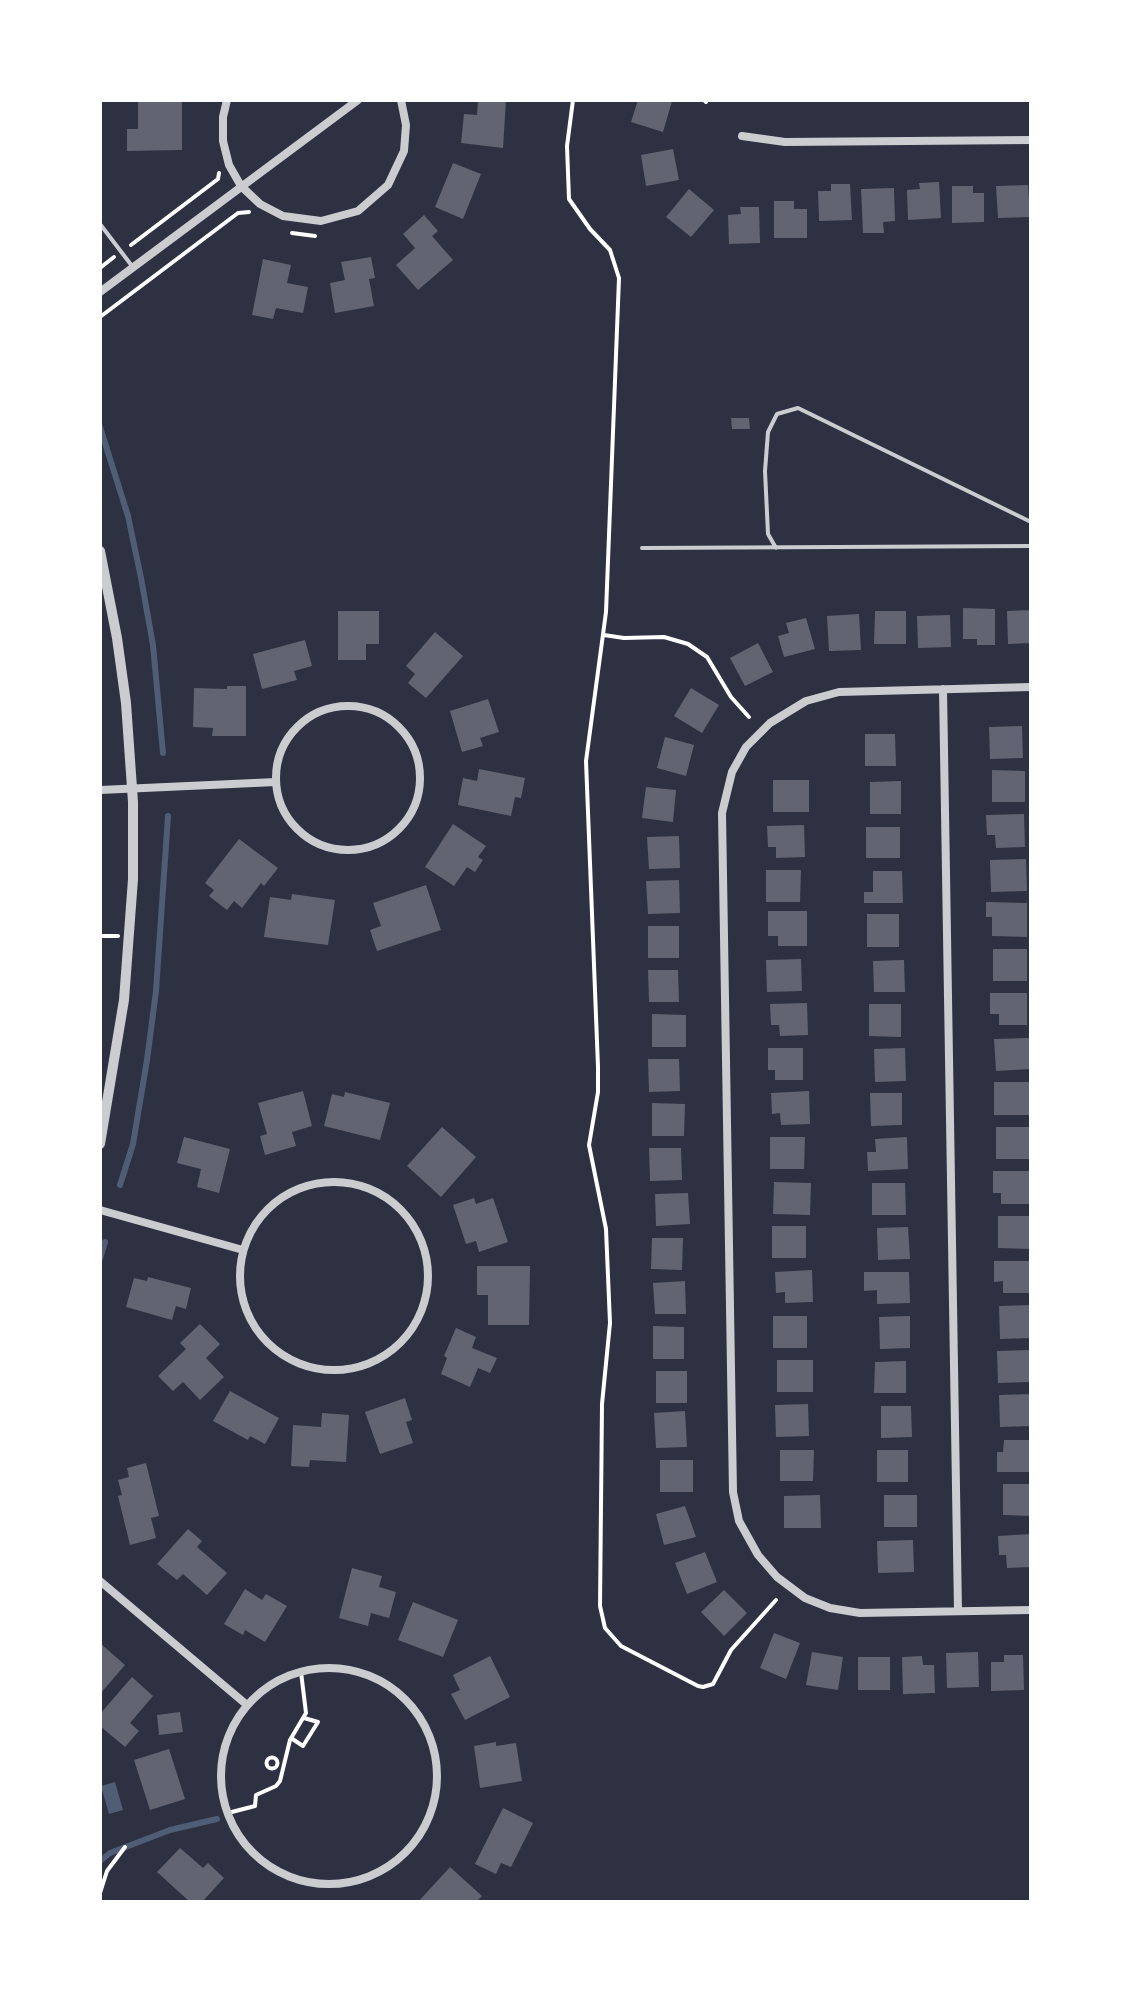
<!DOCTYPE html>
<html>
<head>
<meta charset="utf-8">
<style>
	body { margin:0 }
	#map { position:relative; width:1131px; height:2002px; overflow:hidden; background:#2d3142; font-family:Mulish,sans-serif }
	canvas { display:block }
	.frame { position:absolute; inset:0; border:102px solid #fff; pointer-events:none }
</style>
</head>
<body>
<div id="map">
<canvas width="1131" height="2002"></canvas>
<div class="frame"></div>
</div>
<script>
const ctx = document.querySelector('canvas').getContext('2d');
ctx.lineJoin = 'round';
function fillPath(path, color) { ctx.fillStyle = color; ctx.fill(path, 'evenodd'); }
const toPath = rows => new Path2D(rows.map(r => 'M' + r).join(''));
function trace(path, color, width, dash) { ctx.strokeStyle = color; ctx.lineWidth = width; ctx.lineCap = dash ? 'butt' : 'round'; ctx.setLineDash(dash || []); ctx.stroke(path); }
const water = toPath([
	[115,1782,123,1810,109,1814,101,1786]
]);
const stream = toPath([
	[100,427,128,516,141,578,153,645,163,753],
	[120,1185,133,1144,147,1060,156,991,168,816],
	[100,1259,105,1242],
	[100,1861,110,1853,170,1830,217,1819]
]);
const building = toPath([
	[478,100,506,100,503,148,461,143,464,114,477,115],
	[638,100,672,101,663,132,631,122],
	[138,101,182,101,182,150,127,151,127,129,138,129],
	[673,149,679,180,646,186,641,155],
	[453,163,481,174,463,219,435,207],
	[939,182,941,218,908,220,907,190,920,189,919,183],
	[831,184,850,184,852,220,819,221,818,191,831,191],
	[1028,185,1030,217,998,218,996,186],
	[952,186,973,186,973,193,984,193,984,222,952,223],
	[894,188,895,221,883,222,884,233,863,233,861,189],
	[689,189,714,210,691,237,666,217],
	[774,201,794,201,794,209,807,209,807,238,774,238],
	[740,207,759,207,760,243,729,244,728,215,741,214],
	[424,215,438,231,432,236,453,260,418,290,396,265,415,248,403,234],
	[371,257,375,278,369,279,374,306,335,313,330,283,345,280,341,262],
	[263,259,291,265,287,283,308,287,303,313,276,308,273,319,252,315],
	[731,418,749,418,750,429,732,429],
	[963,608,995,609,995,645,977,645,977,639,963,639],
	[1031,610,1031,643,1008,644,1007,611],
	[338,611,379,611,379,644,366,644,366,660,338,660],
	[875,611,906,611,906,644,874,644],
	[859,614,861,650,829,651,827,616],
	[950,615,951,647,918,648,917,616],
	[806,618,815,649,784,657,778,636,789,633,786,623],
	[435,632,463,656,426,698,408,683,415,674,406,666],
	[305,640,312,666,294,671,297,680,262,689,253,654],
	[758,643,773,672,745,686,730,658],
	[227,686,246,686,246,736,212,736,213,728,193,727,194,688,227,689],
	[691,688,719,705,702,733,674,716],
	[488,699,499,732,480,738,483,746,462,752,450,711],
	[1022,726,1023,758,990,759,989,727],
	[865,734,895,734,896,766,865,766],
	[665,737,694,745,686,776,657,768],
	[479,769,525,778,521,798,515,797,511,816,458,805,463,778,477,781],
	[992,770,1025,771,1025,802,992,802],
	[773,780,809,780,809,812,773,812],
	[901,781,901,814,870,814,870,782],
	[646,787,676,790,673,822,642,818],
	[1024,814,1025,847,996,848,995,835,987,835,986,815],
	[453,824,486,846,478,857,483,860,475,872,467,867,454,886,425,867],
	[804,825,805,857,776,858,776,847,768,847,767,826],
	[866,827,900,827,900,858,866,858],
	[679,836,680,868,649,869,647,837],
	[239,839,278,868,264,886,261,883,242,908,234,901,227,910,209,896,214,890,205,883],
	[1026,859,1027,891,991,892,990,860],
	[766,870,801,870,800,902,766,902],
	[873,871,902,871,903,903,864,903,864,892,873,892],
	[679,880,680,913,648,914,646,881],
	[426,885,441,930,377,951,370,930,381,926,373,903],
	[292,894,335,900,328,945,264,937,270,897,291,900],
	[986,902,1027,903,1027,937,992,936,992,917,986,917],
	[768,911,807,911,807,946,778,946,778,936,768,936],
	[867,914,899,914,899,947,867,947],
	[648,926,679,926,679,958,648,958],
	[993,949,1027,949,1027,981,993,981],
	[801,959,802,991,767,992,766,960],
	[904,960,905,992,874,992,873,961],
	[648,970,678,970,679,1002,649,1002],
	[990,993,1027,993,1027,1025,999,1025,999,1014,990,1014],
	[807,1003,808,1035,780,1036,779,1025,771,1025,770,1004],
	[869,1004,901,1004,901,1037,869,1036],
	[652,1014,686,1015,686,1047,652,1047],
	[1029,1038,1030,1069,996,1071,994,1039],
	[768,1048,803,1048,803,1080,775,1080,775,1070,768,1070],
	[905,1048,906,1081,875,1082,874,1049],
	[648,1059,679,1059,680,1091,649,1092],
	[994,1082,1029,1082,1029,1115,994,1115],
	[303,1091,312,1126,292,1132,296,1146,265,1155,260,1136,267,1134,258,1103],
	[809,1091,810,1124,781,1125,780,1113,772,1114,771,1093],
	[345,1092,390,1103,380,1140,324,1126,332,1094,344,1097],
	[870,1093,902,1093,902,1125,871,1126],
	[652,1103,685,1104,684,1136,652,1136],
	[442,1127,476,1157,441,1197,407,1166],
	[996,1127,1031,1127,1030,1159,996,1159],
	[184,1137,230,1149,219,1193,197,1187,201,1169,177,1163],
	[770,1137,805,1137,804,1169,770,1169],
	[907,1137,908,1169,868,1171,867,1152,876,1152,875,1139],
	[649,1148,681,1148,682,1180,650,1181],
	[993,1171,1030,1171,1030,1204,1001,1204,1001,1193,993,1193],
	[774,1182,811,1183,810,1215,773,1214],
	[872,1183,905,1183,906,1215,872,1215],
	[688,1193,690,1224,656,1226,655,1194],
	[474,1198,476,1204,493,1198,508,1242,479,1252,476,1241,466,1244,453,1205],
	[998,1216,1031,1216,1031,1249,998,1248],
	[772,1226,806,1226,806,1258,772,1258],
	[908,1227,910,1259,878,1260,877,1228],
	[652,1238,683,1238,682,1270,651,1269],
	[994,1261,1031,1261,1031,1293,1003,1293,1003,1281,994,1282],
	[477,1266,530,1266,529,1325,488,1325,488,1295,477,1295],
	[812,1270,813,1302,785,1303,785,1292,776,1293,775,1272],
	[864,1272,909,1272,910,1303,877,1304,877,1290,864,1291],
	[148,1277,191,1288,186,1309,176,1306,172,1320,126,1307,134,1278,147,1281],
	[685,1281,686,1314,655,1314,653,1283],
	[1031,1305,1031,1338,1000,1339,999,1306],
	[773,1316,807,1316,807,1348,773,1348],
	[910,1316,910,1348,880,1349,879,1317],
	[200,1324,220,1344,206,1358,224,1377,200,1400,183,1382,173,1391,158,1376,186,1349,180,1343],
	[653,1326,684,1327,684,1359,653,1359],
	[456,1328,476,1337,472,1348,497,1358,490,1373,478,1368,470,1387,441,1374,447,1358,444,1356],
	[1031,1350,1031,1382,998,1383,997,1351],
	[777,1360,813,1360,813,1392,777,1392],
	[906,1361,906,1393,874,1393,875,1362],
	[656,1371,687,1371,687,1403,656,1403],
	[230,1391,279,1418,265,1444,250,1436,248,1440,213,1421],
	[1031,1394,1031,1426,1000,1427,999,1395],
	[405,1398,412,1420,406,1422,413,1443,380,1454,365,1412],
	[808,1404,809,1436,776,1437,775,1405],
	[881,1406,911,1406,912,1437,881,1438],
	[685,1411,687,1447,656,1448,654,1413],
	[322,1413,349,1415,346,1462,310,1460,309,1467,291,1466,293,1425,321,1427],
	[1004,1440,1031,1440,1031,1472,997,1472,997,1452,1003,1452],
	[780,1450,814,1450,813,1481,780,1481],
	[877,1450,908,1450,908,1482,877,1482],
	[660,1460,693,1460,693,1492,660,1492],
	[146,1463,159,1516,151,1518,156,1538,130,1545,118,1496,122,1495,118,1480,129,1477,127,1468],
	[1003,1484,1031,1484,1031,1516,1003,1515],
	[820,1495,821,1528,784,1528,784,1496],
	[884,1495,917,1495,917,1527,884,1527],
	[685,1506,696,1537,664,1545,656,1514],
	[188,1529,202,1541,197,1547,227,1573,207,1595,183,1574,177,1580,157,1564],
	[1031,1534,1031,1567,1007,1568,1006,1555,999,1555,998,1536],
	[913,1540,914,1572,878,1573,877,1541],
	[705,1552,717,1582,687,1594,675,1563],
	[352,1568,382,1576,379,1587,396,1592,389,1618,371,1613,368,1626,339,1618],
	[245,1589,262,1600,266,1594,287,1606,265,1642,245,1630,243,1635,224,1624],
	[724,1590,747,1613,724,1636,701,1612],
	[413,1602,458,1620,443,1657,398,1640],
	[774,1633,800,1643,786,1679,760,1668],
	[100,1643,125,1665,100,1694],
	[812,1652,843,1657,838,1690,806,1685],
	[978,1652,979,1687,947,1688,946,1653],
	[1004,1655,1023,1655,1024,1690,991,1691,991,1662,1004,1662],
	[490,1656,510,1697,465,1720,451,1694,460,1690,453,1675],
	[922,1656,923,1665,934,1665,935,1693,903,1694,902,1657],
	[858,1657,890,1657,890,1690,858,1690],
	[132,1677,153,1696,130,1723,139,1731,125,1747,100,1726,100,1714],
	[180,1712,183,1732,159,1735,157,1715],
	[496,1742,496,1746,516,1743,522,1781,480,1788,474,1746],
	[169,1749,185,1799,150,1810,134,1760],
	[503,1808,533,1823,511,1867,501,1863,496,1874,475,1864],
	[180,1848,203,1868,208,1863,224,1878,202,1902,190,1902,157,1872],
	[450,1867,482,1896,476,1902,418,1902]
]);
const path = toPath([
	[573,100,567,146,569,199,590,229,610,250,619,278,606,612,586,761,598,1067,598,1092,589,1145,606,1229,610,1323,602,1404,600,1606,605,1628,621,1646,698,1686,703,1687,713,1684,731,1650,776,1600],
	[704,100,706,102],
	[292,233,315,236],
	[131,245,218,179,219,173],
	[100,268,114,257],
	[100,317,238,213,249,212],
	[604,635,624,638,664,637,688,644,707,657,731,697,749,717],
	[100,936,118,936],
	[291,1738,303,1746,318,1722,304,1718],
	'266.5 1763a5.5 5.5 0 1 1 11 0a5.5 5.5 0 1 1-11 0Z',
	[228,1813,255,1806,256,1795,276,1786,280,1781,290,1740,306,1713,301,1672],
	[100,1893,107,1871,125,1847]
]);
const service = toPath([
	[100,224,132,266],
	[642,548,1031,546],
	[776,548,768,534,765,471,768,432,777,414,798,408,1031,522]
]);
const minor = toPath([
	[227,100,223,117,223,141,229,165,241,186,260,204,283,216,321,221,358,211,388,185,404,151,406,125,401,100],
	[742,136,785,142,1031,140],
	[100,292,358,100],
	[1031,687,839,692,806,701,770,723,746,747,732,772,722,813,733,1492,739,1521,758,1555,777,1577,805,1598,830,1608,860,1613,1031,1610],
	[943,689,958,1611],
	'276 778a72 72 0 1 1 144 0a72 72 0 1 1-144 0Z',
	[100,790,276,782],
	'240 1276a94 94 0 1 1 188 0a94 94 0 1 1-188 0Z',
	[100,1210,243,1250],
	[100,1581,247,1705],
	'221 1776a108 108 0 1 1 216 0a108 108 0 1 1-216 0Z'
]);
const tertiary = toPath([
	[100,551,117,638,126,703,133,802,133,879,124,1000,100,1144]
]);
fillPath(water, '#4f5d75');
trace(stream, '#4f5d75', 6);
fillPath(building, '#626471');
trace(path, '#fff', 4);
trace(service, '#caccd0', 4);
trace(minor, '#caccd0', 8);
trace(tertiary, '#caccd0', 10);
</script>
</body>
</html>
